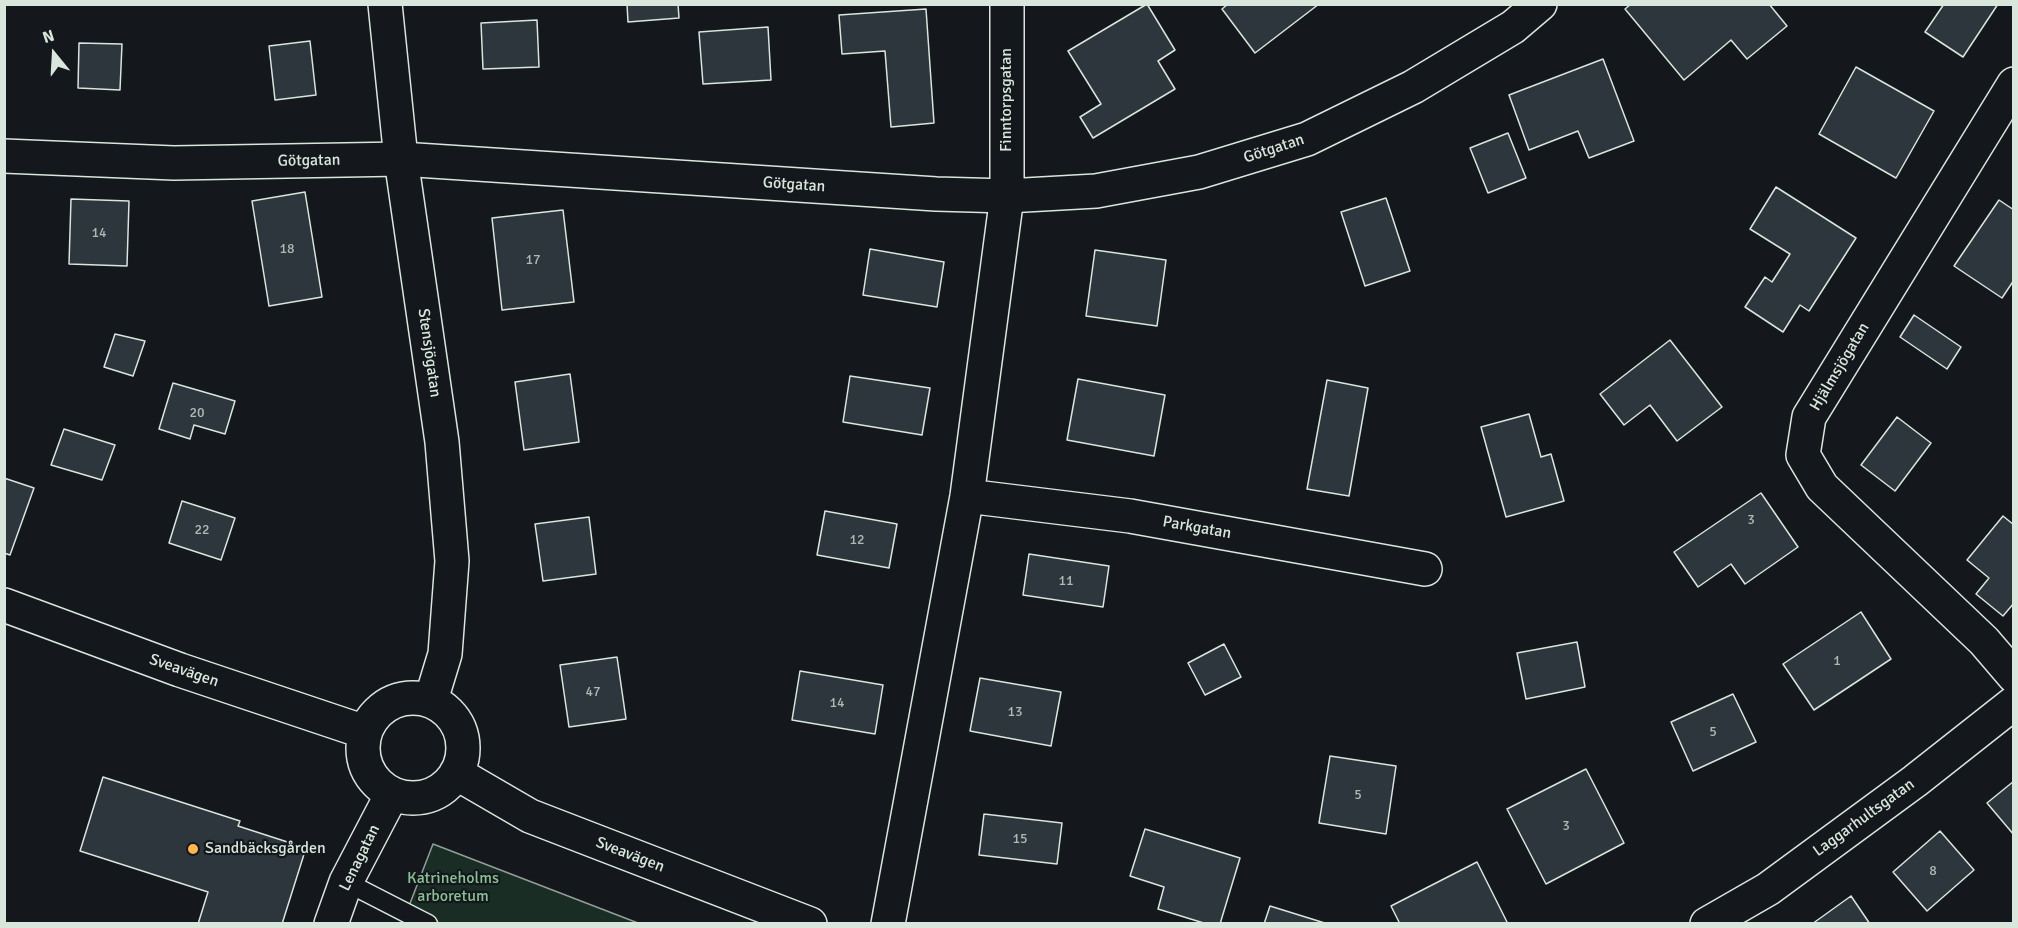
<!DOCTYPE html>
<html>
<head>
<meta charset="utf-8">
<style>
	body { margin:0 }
	#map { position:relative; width:2018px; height:928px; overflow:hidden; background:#14181c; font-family:Signika,sans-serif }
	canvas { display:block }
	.frame { position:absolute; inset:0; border:6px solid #d8e6dc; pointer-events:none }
	.north { position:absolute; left:24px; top:24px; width:60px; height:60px; -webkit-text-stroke:4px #14181c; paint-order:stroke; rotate:342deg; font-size:16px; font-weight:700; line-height:24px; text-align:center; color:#d8e6dc }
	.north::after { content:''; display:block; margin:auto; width:21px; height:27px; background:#d8e6dc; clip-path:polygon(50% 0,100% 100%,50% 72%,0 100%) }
</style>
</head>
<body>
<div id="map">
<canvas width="2018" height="928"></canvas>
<div class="frame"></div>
<div class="north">N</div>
</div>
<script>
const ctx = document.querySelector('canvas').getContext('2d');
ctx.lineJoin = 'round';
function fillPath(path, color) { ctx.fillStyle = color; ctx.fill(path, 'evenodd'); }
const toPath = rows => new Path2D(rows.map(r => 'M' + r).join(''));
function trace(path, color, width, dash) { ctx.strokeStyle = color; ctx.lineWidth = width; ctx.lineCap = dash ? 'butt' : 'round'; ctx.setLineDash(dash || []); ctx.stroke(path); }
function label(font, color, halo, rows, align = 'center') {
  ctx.font = font + ' Signika,sans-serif'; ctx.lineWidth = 4.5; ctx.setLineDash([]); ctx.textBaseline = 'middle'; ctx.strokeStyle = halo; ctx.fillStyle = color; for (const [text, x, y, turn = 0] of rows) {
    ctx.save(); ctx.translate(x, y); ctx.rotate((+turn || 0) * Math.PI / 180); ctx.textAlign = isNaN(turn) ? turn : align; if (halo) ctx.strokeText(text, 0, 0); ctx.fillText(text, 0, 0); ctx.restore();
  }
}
const green = toPath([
	[433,844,638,923,402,924,433,844]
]);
const building = toPath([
	[627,4,678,4,679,18,628,22,627,4],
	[1147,4,1175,50,1158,61,1175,89,1093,138,1080,117,1101,104,1068,51,1147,4],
	[1228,4,1319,4,1255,53,1222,9,1228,4],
	[1631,4,1769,4,1787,26,1747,59,1731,40,1684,80,1625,9,1631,4],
	[1944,4,1998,4,1963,57,1925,32,1944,4],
	[926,9,934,123,891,127,885,51,842,54,839,15,926,9],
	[537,20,539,67,483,69,481,23,537,20],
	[768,27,771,80,703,84,699,32,768,27],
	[310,41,316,95,275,100,269,46,310,41],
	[79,43,122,44,120,90,78,88,79,43],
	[1603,59,1634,141,1589,158,1578,131,1529,150,1509,95,1603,59],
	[1856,67,1934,111,1896,178,1819,134,1856,67],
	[1508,133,1526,178,1488,193,1470,148,1508,133],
	[1776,187,1856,238,1809,311,1800,305,1783,332,1745,307,1765,277,1772,282,1790,254,1750,229,1776,187],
	[305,192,322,297,269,306,252,201,305,192],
	[1386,198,1410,271,1365,286,1341,212,1386,198],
	[71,199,129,201,127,266,69,264,71,199],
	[1999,200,2014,210,2014,280,2002,298,1954,266,1999,200],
	[563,210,574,302,502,310,492,218,563,210],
	[870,249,944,262,937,307,863,295,870,249],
	[1095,250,1166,260,1157,326,1086,316,1095,250],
	[1914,315,1961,347,1947,369,1900,337,1914,315],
	[115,334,145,341,133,376,104,367,115,334],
	[1670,340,1722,407,1677,441,1650,405,1624,425,1600,394,1670,340],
	[570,374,579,442,524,450,515,382,570,374],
	[850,376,930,388,922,435,843,422,850,376],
	[1078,379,1165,395,1154,456,1067,440,1078,379],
	[1327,380,1368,388,1349,496,1307,489,1327,380],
	[173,383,235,401,225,434,194,425,190,439,159,429,173,383],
	[1529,414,1541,457,1551,454,1564,501,1506,517,1481,427,1529,414],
	[1897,417,1931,443,1895,491,1861,465,1897,417],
	[64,429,115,445,102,480,51,465,64,429],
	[4,478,34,488,10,555,4,553,4,478],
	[1761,493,1798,547,1745,584,1731,564,1698,587,1674,552,1761,493],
	[182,501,235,518,221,560,169,543,182,501],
	[825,511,897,524,889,568,817,555,825,511],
	[2003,516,2014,525,2014,603,2003,616,1976,594,1989,578,1967,560,2003,516],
	[589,517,596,574,543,581,535,524,589,517],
	[1029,554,1109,566,1103,607,1023,595,1029,554],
	[1861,612,1891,659,1814,710,1783,664,1861,612],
	[1577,642,1585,687,1526,699,1517,653,1577,642],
	[1224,644,1241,677,1205,695,1188,663,1224,644],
	[617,657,626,719,569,727,560,665,617,657],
	[800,671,883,685,875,734,792,720,800,671],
	[980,678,1061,692,1051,746,970,731,980,678],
	[1733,694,1756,742,1693,771,1671,722,1733,694],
	[1330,756,1396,766,1386,834,1319,823,1330,756],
	[1586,769,1624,843,1546,884,1507,809,1586,769],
	[103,777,240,821,238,826,306,848,282,924,198,924,208,892,80,851,103,777],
	[2014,781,2014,835,1987,803,2014,781],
	[984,814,1062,823,1057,864,979,855,984,814],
	[1145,829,1240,858,1220,924,1207,924,1158,909,1164,887,1130,876,1145,829],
	[1940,831,1974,870,1927,911,1893,872,1940,831],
	[1477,862,1508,924,1400,924,1391,906,1477,862],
	[1851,896,1870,924,1812,924,1851,896],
	[1270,906,1328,924,1264,924,1270,906]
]);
const service = toPath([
	[346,882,428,924]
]);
const minor = toPath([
	[2014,84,1809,417,1803,455,1822,487,1984,641,2014,676],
	[4,156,174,163,401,159,936,194,1007,196,1096,191,1199,172,1307,139,1413,87,1513,27,1540,4],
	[967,496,1130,516,1425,569],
	[331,924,346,882,392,794],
	[888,924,967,496,1007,196,1007,4],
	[1707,924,1768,889,1915,781,2014,703]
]);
const tertiary = toPath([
	[385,4,401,159,442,442,452,561,445,654,431,700],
	[4,605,180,670,365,732],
	'363 748a50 50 0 1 1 100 0a50 50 0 1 1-100 0Z',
	[456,773,530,816,810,924]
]);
const markers = [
	[193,849,6,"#ffb74d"]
];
const numberNames = [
	["14",99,233],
	["18",287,249],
	["17",533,260],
	["20",197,413],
	["3",1751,520],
	["22",202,530],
	["12",857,540],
	["11",1066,581],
	["1",1837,661],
	["47",593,692],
	["14",837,703],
	["13",1015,712],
	["5",1713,732],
	["5",1358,795],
	["3",1566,826],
	["15",1020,839],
	["8",1933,871]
];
const streetNames = [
	["Finntorpsgatan",1007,100,-90],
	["Götgatan",1274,149,-18],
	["Götgatan",309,161,-1],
	["Götgatan",794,185,4],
	["Stensjögatan",429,353,82],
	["Hjälmsjögatan",1840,367,-59],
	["Parkgatan",1197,528,10],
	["Sveavägen",184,671,19],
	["Laggarhultsgatan",1864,818,-36],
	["Sveavägen",630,855,21],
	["Lenagatan",360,858,-64]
];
const poiNames = [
	["Sandbäcksgården",205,849]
];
const parkNames = [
	["Katrineholms",453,879],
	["arboretum",453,897]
];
fillPath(green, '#1a2d24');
trace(green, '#939e99', 1.5);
fillPath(building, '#2c363c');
trace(building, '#d8e6dc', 1.5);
trace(service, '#d8e6dc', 21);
trace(minor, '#d8e6dc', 36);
trace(tertiary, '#d8e6dc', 36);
trace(service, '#14181c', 18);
trace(minor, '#14181c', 33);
trace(tertiary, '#14181c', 33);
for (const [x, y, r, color] of markers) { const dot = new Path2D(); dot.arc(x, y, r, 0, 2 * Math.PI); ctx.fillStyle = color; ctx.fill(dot); trace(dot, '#14181c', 2); }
label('14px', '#adbab4', null, numberNames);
label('16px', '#d8e6dc', '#14181c', streetNames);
label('16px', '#d8e6dc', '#14181c', poiNames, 'left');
label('16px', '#8ac095', '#14181c', parkNames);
</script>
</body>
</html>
